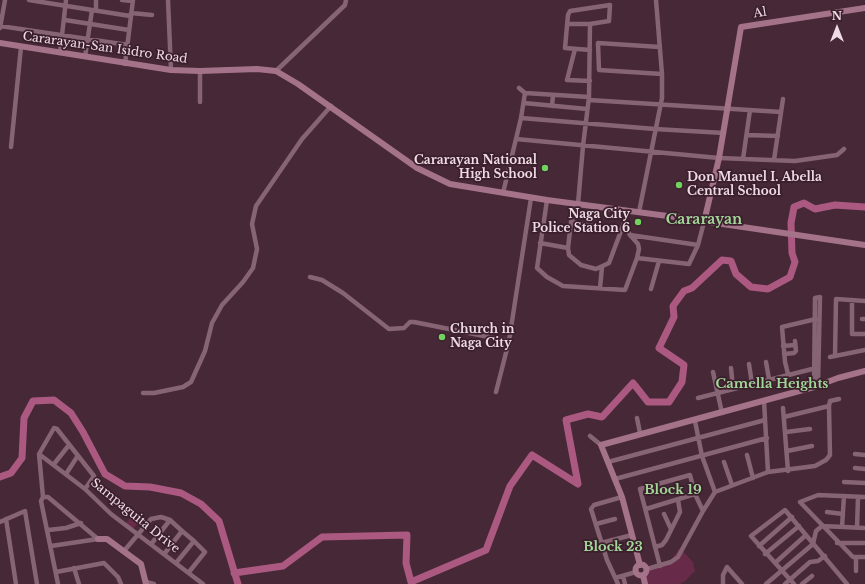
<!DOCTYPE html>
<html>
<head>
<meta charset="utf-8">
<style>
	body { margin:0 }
	#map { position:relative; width:865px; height:584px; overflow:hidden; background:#462836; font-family:"Libre Baskerville",serif }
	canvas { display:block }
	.north { position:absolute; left:817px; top:8px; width:40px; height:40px; -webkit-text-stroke:3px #3b1f2c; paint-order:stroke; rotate:0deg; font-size:11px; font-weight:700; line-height:16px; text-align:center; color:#efdbe3 }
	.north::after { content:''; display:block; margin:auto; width:14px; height:18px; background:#efdbe3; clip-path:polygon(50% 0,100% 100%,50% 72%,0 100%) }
</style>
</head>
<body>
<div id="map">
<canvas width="865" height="584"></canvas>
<div class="north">N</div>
</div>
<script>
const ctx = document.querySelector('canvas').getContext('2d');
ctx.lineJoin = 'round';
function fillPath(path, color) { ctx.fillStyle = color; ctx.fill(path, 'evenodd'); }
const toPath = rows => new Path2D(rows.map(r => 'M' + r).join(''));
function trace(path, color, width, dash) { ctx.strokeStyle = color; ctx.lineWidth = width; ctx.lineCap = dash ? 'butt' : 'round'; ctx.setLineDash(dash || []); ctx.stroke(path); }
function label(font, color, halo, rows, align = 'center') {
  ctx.font = font + ' "Libre Baskerville",serif'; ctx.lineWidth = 3.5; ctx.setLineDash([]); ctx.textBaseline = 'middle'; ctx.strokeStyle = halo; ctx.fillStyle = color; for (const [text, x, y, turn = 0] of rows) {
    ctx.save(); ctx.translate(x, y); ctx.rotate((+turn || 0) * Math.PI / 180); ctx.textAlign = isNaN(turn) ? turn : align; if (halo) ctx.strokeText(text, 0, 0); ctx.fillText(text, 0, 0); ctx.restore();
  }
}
const green = toPath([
	[133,514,141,520,133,529,126,523],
	[680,548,693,562,695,571,685,581,680,584,646,584,646,576,648,571,670,561]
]);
const river = toPath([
	[0,477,11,473,22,458,24,418,33,401,54,400,71,413,83,432,105,474,125,486,150,487,181,493,201,504,219,521,238,584],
	[234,573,283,566,322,537,407,535,406,563,411,582,486,550,510,486,532,455,578,484,566,420,588,414,602,417,633,383,648,402,669,402,682,382,684,365,659,348,674,317,673,306,684,291,692,288,722,260,731,261,736,274,751,287,768,289,790,277,795,262,792,253,791,223,794,207,804,203,815,209,835,205,865,207]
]);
const street = toPath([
	[29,0,130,16],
	[122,0,132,1],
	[168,0,171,70],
	[96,10,96,0],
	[131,13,152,15],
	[65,20,129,30],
	[568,24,590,24,609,21,610,5,570,11,568,15,565,48,590,50],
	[590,24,589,97,583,146,578,204,571,222,568,248,569,255,581,265,596,269,609,263,624,223,626,210],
	[0,26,128,45],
	[0,28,5,0],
	[660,47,598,43,599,70,662,74],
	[575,49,567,80,590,81],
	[60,53,66,0],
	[85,57,92,10],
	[125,64,133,0],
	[200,71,200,102],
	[276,71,345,5,346,0],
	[519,88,525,93,589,97],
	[589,100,781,112],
	[524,103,587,109],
	[552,106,553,95],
	[521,118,655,129,724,133],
	[747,135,778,136],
	[516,139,719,158,795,161,837,155,844,149],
	[11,147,21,47],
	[743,159,750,110],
	[774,160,783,99],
	[503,193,521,118,525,93],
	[547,200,537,268,547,277,563,286,625,290,637,258,639,249,638,244,630,235],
	[639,212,662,98,662,74,656,0],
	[571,222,620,231],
	[624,223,630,235,698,245],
	[540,243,568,248],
	[637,258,689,264,698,245,704,222],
	[310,277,322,280,343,293,389,329,404,328,410,322,414,322,509,341],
	[600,288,602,267],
	[651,289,659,261],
	[852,300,852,334,865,334],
	[862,319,865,319],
	[783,346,795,345],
	[784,354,794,353,796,351,795,341],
	[835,356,836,299,865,301],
	[830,357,865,350],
	[766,362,769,379],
	[749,364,752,384],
	[731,368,733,388],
	[713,372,722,413],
	[788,374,785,362,782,327,816,319],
	[814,387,815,298,820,297,818,385],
	[496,392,509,341,531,198],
	[143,393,154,393,183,387,191,382,205,351,212,323,222,305,243,282,253,268,257,249,252,224,256,206,302,139,331,106],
	[698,398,816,368],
	[764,401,768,472],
	[783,408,788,471],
	[784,417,829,406,830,401,839,399],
	[637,418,640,433],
	[695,421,702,456,715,492],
	[786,432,810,429],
	[590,436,601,445],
	[787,451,812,446],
	[39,454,85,489,111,514,203,584],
	[855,454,865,455],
	[747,455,753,478],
	[608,462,765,420],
	[724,462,732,485],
	[54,464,69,445],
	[855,468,865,469],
	[66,474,77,457],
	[615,479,767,438],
	[844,482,865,483],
	[43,497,48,497,98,539],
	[865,497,818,495,800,502,853,557,865,557],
	[646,509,695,494],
	[827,512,843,514],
	[664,514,671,529],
	[6,519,16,584],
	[0,522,25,511,37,584],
	[596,524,615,519],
	[842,527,844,496],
	[857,528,858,497],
	[48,530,66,528,81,523],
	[152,543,170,520],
	[601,543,632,535],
	[837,543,865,543],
	[51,546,98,539],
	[759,546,792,517],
	[655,547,662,545,666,540,680,512,678,500],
	[124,551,151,519,161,517,170,520,182,531],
	[165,553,182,531,194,541],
	[765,554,799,526],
	[176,563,194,541,205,552,189,572],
	[775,563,806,535],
	[660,566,640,489,690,475,695,494,703,511],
	[74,568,79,584],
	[647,569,671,562,678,557,703,511,715,492,768,472,815,466,826,460,830,455,829,406],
	[856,571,856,557],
	[56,572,104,563,118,577,121,584],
	[623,576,625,584],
	[615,578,636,572],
	[146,582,154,584],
	[58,584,41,501,43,497,39,454,54,428,57,429,94,476,85,489],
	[618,584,607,560,591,509,594,505,622,497],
	[723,584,723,575,727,567,742,584],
	[766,584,813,544,816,531,822,526,865,528],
	[785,584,810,562,818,561,825,556],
	[794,584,751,536,785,510,847,584],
	[802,584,812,576]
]);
const secondary = toPath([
	[0,43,171,70,200,71,257,69,276,71,298,84,417,168,450,184,547,200,675,217,865,245],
	[704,222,719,158,741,27,865,8],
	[98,539,107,539,141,564,146,584],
	'635.5 570a5.5 5.5 0 1 1 11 0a5.5 5.5 0 1 1-11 0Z',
	[640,565,622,497,601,445,814,387,838,378,865,371],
	[643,575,645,584]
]);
const markers = [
	[545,168,4,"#71d35e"],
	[679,185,4,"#71d35e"],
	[638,222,4,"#71d35e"],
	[442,337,4,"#71d35e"]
];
const streetNames = [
	["Al",760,13,-9],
	["Cararayan-San Isidro Road",105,48,8],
	["Sampaguita Drive",135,516,39]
];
const poiNames = [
	["Cararayan National",537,161],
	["High School",537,175],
	["Don Manuel I. Abella",687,178,"left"],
	["Central School",687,192,"left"],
	["Naga City",630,215],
	["Police Station 6",630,229],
	["Church in",450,330,"left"],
	["Naga City",450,344,"left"]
];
const neighbourhoodNames = [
	["Camella Heights",772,384],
	["Block 19",673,490],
	["Block 23",613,547]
];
const quarterNames = [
	["Cararayan",704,220]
];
fillPath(green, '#672a49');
trace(river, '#ab5981', 7);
trace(street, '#866473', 4.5);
trace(secondary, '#a47389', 6);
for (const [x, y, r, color] of markers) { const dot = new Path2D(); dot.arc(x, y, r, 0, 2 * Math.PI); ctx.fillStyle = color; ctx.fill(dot); trace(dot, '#3b1f2c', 1.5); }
label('12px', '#efdbe3', '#3b1f2c', streetNames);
label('bold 12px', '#efdbe3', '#3b1f2c', poiNames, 'right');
label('bold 13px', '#a3d799', '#3b1f2c', neighbourhoodNames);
label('bold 14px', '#a3d799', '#3b1f2c', quarterNames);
</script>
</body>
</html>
